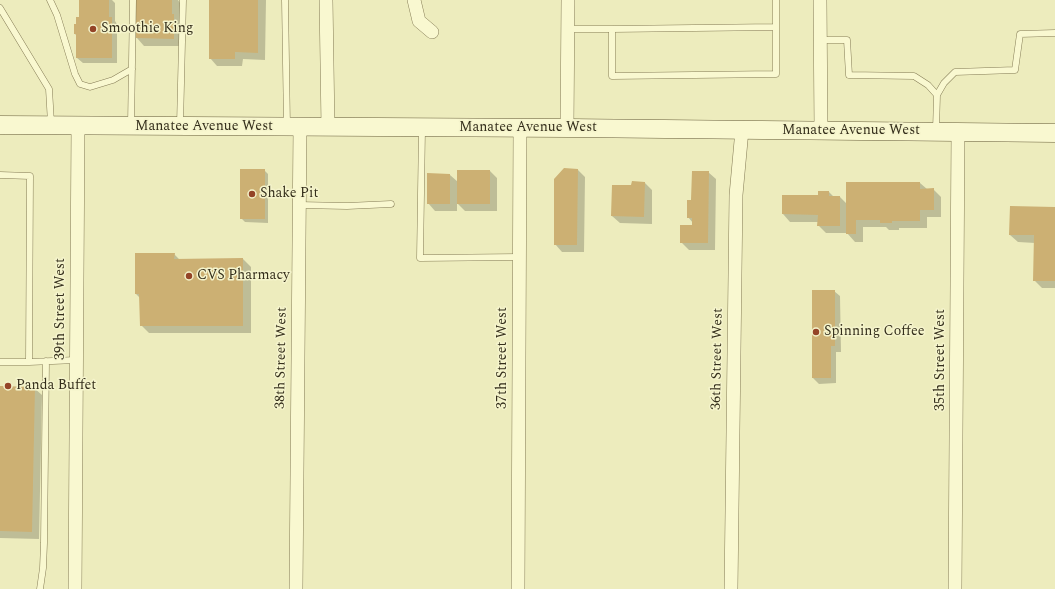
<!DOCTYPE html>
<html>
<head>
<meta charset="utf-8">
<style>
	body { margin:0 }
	canvas { display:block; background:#edecbd }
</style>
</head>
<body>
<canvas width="1055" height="589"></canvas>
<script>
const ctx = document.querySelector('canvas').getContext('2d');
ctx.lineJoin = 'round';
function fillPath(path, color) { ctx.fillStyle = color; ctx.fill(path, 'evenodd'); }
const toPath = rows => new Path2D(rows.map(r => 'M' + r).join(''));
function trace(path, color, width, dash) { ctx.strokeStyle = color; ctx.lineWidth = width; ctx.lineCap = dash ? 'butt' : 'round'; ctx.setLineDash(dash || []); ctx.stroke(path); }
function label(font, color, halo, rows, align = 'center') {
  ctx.font = font + ' Spectral,serif'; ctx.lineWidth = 3; ctx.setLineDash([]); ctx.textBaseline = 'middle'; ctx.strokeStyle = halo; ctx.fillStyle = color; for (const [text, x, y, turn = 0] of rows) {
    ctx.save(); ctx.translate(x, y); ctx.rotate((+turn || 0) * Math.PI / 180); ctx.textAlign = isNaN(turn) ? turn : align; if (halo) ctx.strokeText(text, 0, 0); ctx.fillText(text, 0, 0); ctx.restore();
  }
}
const shadow = toPath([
	[80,0,112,0,115,3,115,21,117,24,117,63,83,63,77,58,77,36,75,34,80,18],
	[137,0,178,0,180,3,180,21,182,46,144,46,137,38],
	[210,0,266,0,265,60,243,59,242,66,217,66,210,58],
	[264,170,268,174,268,223,245,222,241,218],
	[578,170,585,177,584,252,562,252,555,244],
	[490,171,497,178,497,211,465,211,457,203,457,211,435,211,428,203,450,175,458,182],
	[708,172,716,179,715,250,689,250,681,242,693,226,693,223,688,217,692,201],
	[645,183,652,190,652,224,620,223,612,216,632,186],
	[920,183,927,189,933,189,941,197,941,217,927,217,927,228,899,228,899,230,889,230,886,227,863,227,863,242,855,242,847,233,826,233,818,225,818,222,790,222,783,214,829,192,834,197,840,197,847,204],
	[1055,208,1055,288,1042,288,1034,280,1035,243,1018,242,1010,235],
	[174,254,180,260,243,259,251,267,251,333,149,333,141,325,140,298,136,294],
	[834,291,840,296,841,352,836,352,836,383,819,384,813,378],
	[0,387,34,388,42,395,39,539,0,538]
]);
const building = toPath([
	[79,0,109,0,109,17,112,17,112,58,76,58,76,34,74,34,74,24,76,24,76,17,79,17],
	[136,0,172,0,172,14,174,14,174,39,136,38],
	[209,0,258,0,258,53,235,52,235,59,209,59],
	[564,168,578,169,577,245,554,245,554,179],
	[240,169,265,169,265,219,240,219],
	[457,170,490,170,490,204,457,204],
	[692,171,709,171,708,243,680,243,680,225,692,225,692,218,687,218,687,200,691,200],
	[427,173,450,174,450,204,427,204],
	[632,181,645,182,644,217,611,216,612,185,631,185],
	[846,182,920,182,920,189,934,188,934,210,920,210,920,221,892,221,892,223,880,223,880,220,856,220,856,234,846,234],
	[818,191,829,191,829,196,840,196,840,226,817,226,818,215,782,214,782,195,818,195],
	[1010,206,1055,207,1055,281,1033,281,1034,235,1009,235],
	[135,253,175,253,174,259,243,258,243,326,140,326,139,294,135,294],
	[812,290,835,290,835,346,831,346,831,378,812,378],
	[0,386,35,387,32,532,0,531]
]);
const lane = toPath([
	[50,0,57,15,75,74,80,84,90,87,113,80,132,69],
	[285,0,287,126],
	[0,8,49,89,51,123],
	[776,27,776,0],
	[568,29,612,29,776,27,776,74,612,76,612,29],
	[820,40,847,40,849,75,914,76,928,85,937,95],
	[131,125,133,0],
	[180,125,183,0],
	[422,129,420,258,520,257],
	[936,130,937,95,944,83,955,72,1015,70,1020,34,1055,33],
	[0,175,30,176,29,362],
	[299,205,347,206,391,204],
	[0,362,29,362,76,360],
	[40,589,43,568,44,543,46,361]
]);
const street = toPath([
	[326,0,328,127],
	[414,0,419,21,432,32],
	[820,0,821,131],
	[567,128,568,0],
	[75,589,78,126],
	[296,589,300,127],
	[518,589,520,128],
	[731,589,736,195,742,130],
	[955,589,958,132]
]);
const secondary = toPath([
	[0,125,567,128,1055,133]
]);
const markers = [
	[93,29,4,"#944427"],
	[252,194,4,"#944427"],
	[189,276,4,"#944427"],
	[816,332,4,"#944427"],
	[8,386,4,"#944427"]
];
const poiNames = [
	["Smoothie King",101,29],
	["Shake Pit",260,194],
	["CVS Pharmacy",197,276],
	["Spinning Coffee",824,332],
	["Panda Buffet",16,386]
];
const streetNames = [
	["Manatee Avenue West",204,127],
	["Manatee Avenue West",528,128],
	["Manatee Avenue West",851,131],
	["39th Street West",61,309,-90],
	["38th Street West",282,358,-89],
	["37th Street West",503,358,-90],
	["36th Street West",718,359,-89],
	["35th Street West",941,360,-90]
];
fillPath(shadow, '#0003');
fillPath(building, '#ccb073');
trace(lane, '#857c56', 7);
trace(street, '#857c56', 14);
trace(secondary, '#675d3a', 19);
trace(lane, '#f9f8d0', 6);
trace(street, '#f9f8d0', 13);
trace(secondary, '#f9f8d0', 18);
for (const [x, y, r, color] of markers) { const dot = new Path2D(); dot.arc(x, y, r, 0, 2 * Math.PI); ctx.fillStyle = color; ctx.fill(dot); trace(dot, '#f5f4cc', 1.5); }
label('14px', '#342e1b', '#f5f4cc', poiNames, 'left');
label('14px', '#342e1b', '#f5f4cc', streetNames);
</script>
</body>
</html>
